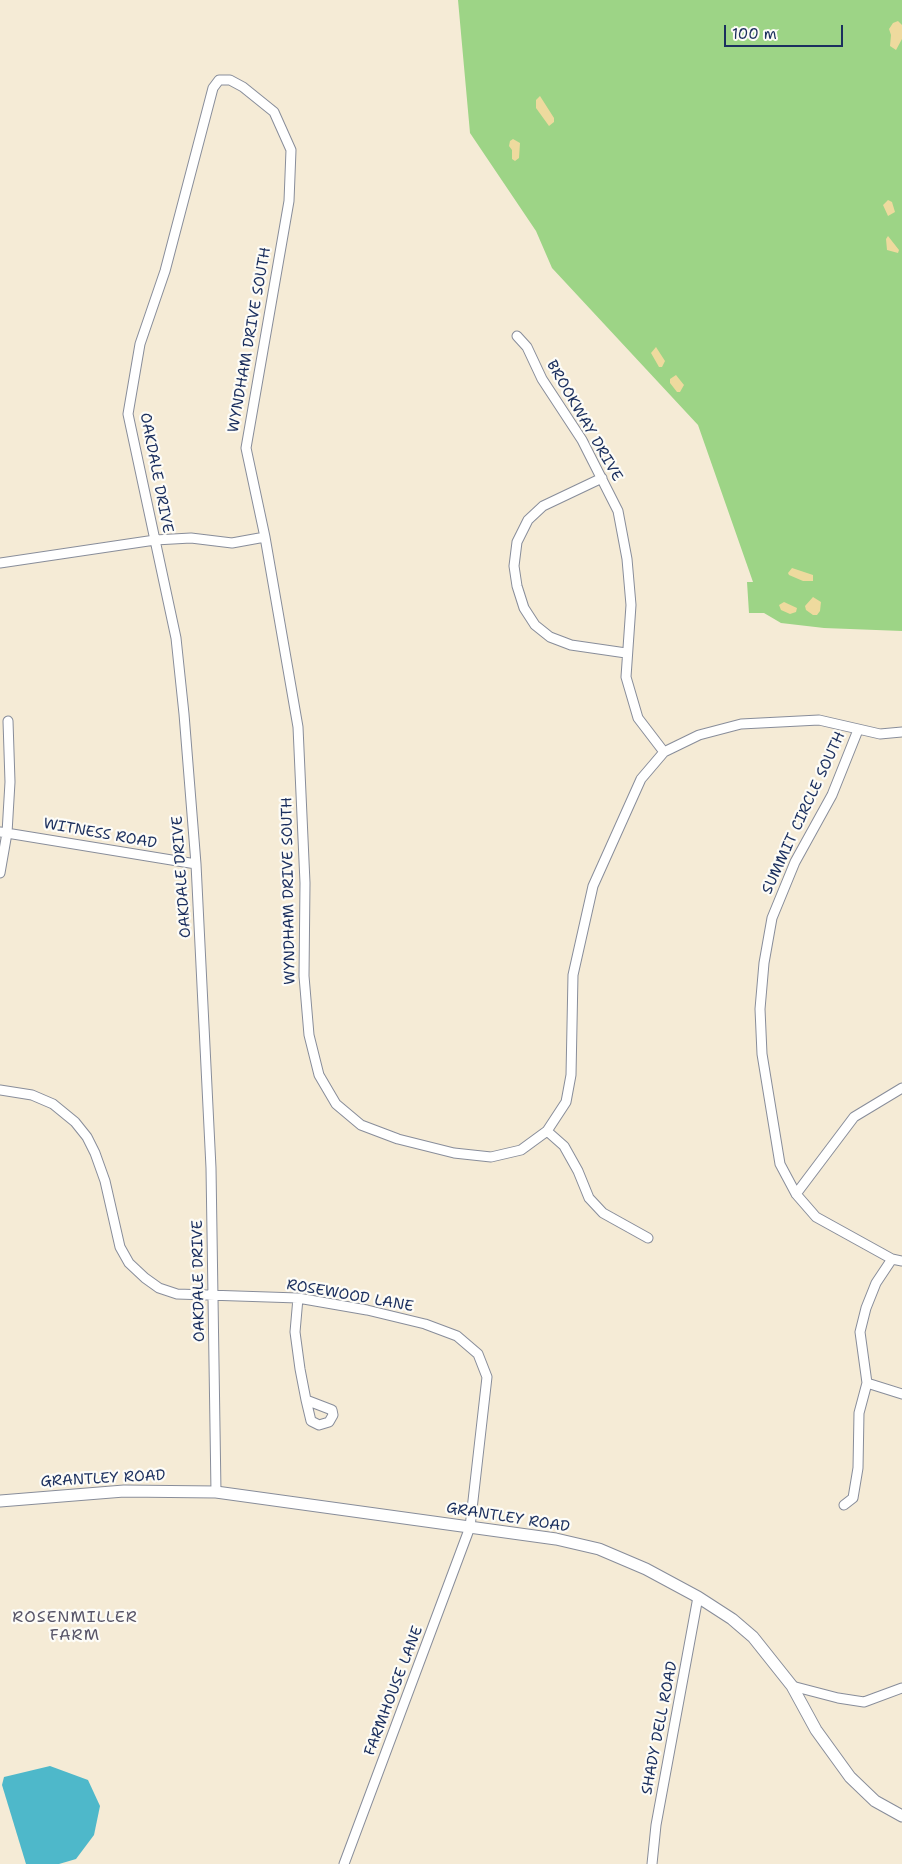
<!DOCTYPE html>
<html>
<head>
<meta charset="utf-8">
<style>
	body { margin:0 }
	#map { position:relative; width:902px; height:1864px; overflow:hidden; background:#f5ebd6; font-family:"Shantell Sans",sans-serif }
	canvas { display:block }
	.scale { position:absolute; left:724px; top:25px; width:119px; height:22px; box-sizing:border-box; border:2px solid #1b2f5e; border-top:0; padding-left:6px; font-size:15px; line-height:18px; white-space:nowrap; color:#1b2f5e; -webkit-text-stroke:4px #fdfcf7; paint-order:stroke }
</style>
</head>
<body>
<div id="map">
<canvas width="902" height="1864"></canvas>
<div class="scale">100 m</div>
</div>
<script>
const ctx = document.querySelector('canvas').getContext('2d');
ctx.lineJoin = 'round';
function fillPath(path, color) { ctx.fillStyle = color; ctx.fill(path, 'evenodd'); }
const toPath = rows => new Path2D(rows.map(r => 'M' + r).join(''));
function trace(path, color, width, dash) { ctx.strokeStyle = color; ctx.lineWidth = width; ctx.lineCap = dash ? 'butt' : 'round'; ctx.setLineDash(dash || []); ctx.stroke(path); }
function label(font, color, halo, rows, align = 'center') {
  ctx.font = font + ' "Shantell Sans",sans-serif'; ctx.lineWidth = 4.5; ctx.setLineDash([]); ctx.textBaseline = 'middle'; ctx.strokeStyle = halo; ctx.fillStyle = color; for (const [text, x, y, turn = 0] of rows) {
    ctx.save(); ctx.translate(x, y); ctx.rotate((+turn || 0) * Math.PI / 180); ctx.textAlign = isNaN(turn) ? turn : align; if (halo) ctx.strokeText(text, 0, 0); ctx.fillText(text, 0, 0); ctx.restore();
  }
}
const green = toPath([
	[458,0,902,0,902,631,824,628,781,623,764,613,749,613,747,582,753,582,698,425,552,268,536,231,470,133]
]);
const sand = toPath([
	[898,21,902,25,902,39,896,50,890,46,891,35,889,29,893,23],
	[540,96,554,118,554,122,549,126,536,108,536,100],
	[513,139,520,143,519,158,515,161,512,159,512,150,509,146,510,141],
	[888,200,892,202,895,212,888,216,883,205],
	[888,236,899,250,898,253,887,250,886,239],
	[656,347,665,361,662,367,659,367,651,353],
	[676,375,684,385,680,392,677,392,670,383,670,379],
	[792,568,813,575,813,581,803,581,789,575,788,573],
	[813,597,821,602,820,611,817,615,813,615,806,610,805,606],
	[784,602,797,608,796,612,790,614,781,610,779,605]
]);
const water = toPath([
	[50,1766,88,1780,100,1806,94,1835,76,1859,59,1864,26,1864,2,1785,4,1777]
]);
const minor = toPath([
	[517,336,527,347,542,379,582,440,618,511,627,559,631,605,626,677,638,718,664,752],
	[602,478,543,506,528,520,517,542,514,566,517,586,524,608,535,625,550,637,571,645,626,653],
	[0,563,155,540,191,538,232,543,265,537],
	[858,730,832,795,795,862,772,918,764,963,760,1009,762,1054,780,1164,796,1194,816,1217,892,1259,902,1261],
	[0,832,196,864],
	[0,873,7,833,10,782,8,721],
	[0,1090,32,1095,53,1104,75,1122,87,1137,95,1153,105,1181,120,1247,129,1263,145,1278,159,1288,177,1294,298,1298,367,1310,425,1324,457,1336,478,1354,487,1377,470,1527,344,1864],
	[547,1131,564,1146,578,1171,589,1198,603,1213,648,1238],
	[796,1194,854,1117,902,1088],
	[298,1298,295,1332,300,1369,306,1400,311,1421,319,1425,329,1422,333,1415,332,1410,306,1400],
	[867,1383,902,1394],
	[216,1492,211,1168,196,864,184,714,176,638,128,414,140,344,165,271,213,88,219,80,230,80,243,87,274,112,291,150,289,201,246,448,265,537,298,727,305,883,304,976,309,1035,319,1075,336,1104,361,1125,398,1139,454,1153,491,1157,521,1150,547,1131,566,1102,571,1075,573,975,593,886,641,779,664,752,699,735,741,724,819,720,880,734,902,732],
	[844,1505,853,1498,858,1468,859,1413,867,1383,860,1332,866,1308,876,1283,892,1259],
	[792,1686,838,1698,864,1702,902,1688],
	[652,1864,656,1825,698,1597]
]);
const tertiary = toPath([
	[0,1501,124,1491,216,1492,556,1539,599,1549,646,1569,698,1597,732,1619,753,1637,792,1686,816,1730,850,1777,875,1801,902,1816]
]);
const streetNames = [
	["WYNDHAM DRIVE SOUTH",250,340,-80],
	["BROOKWAY DRIVE",584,421,60],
	["OAKDALE DRIVE",156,473,79],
	["SUMMIT CIRCLE SOUTH",804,813,-65],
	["WITNESS ROAD",100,834,10],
	["OAKDALE DRIVE",182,877,-94],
	["WYNDHAM DRIVE SOUTH",289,891,-91],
	["OAKDALE DRIVE",199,1281,-91],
	["ROSEWOOD LANE",350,1296,10],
	["GRANTLEY ROAD",103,1479,-3],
	["GRANTLEY ROAD",508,1518,9],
	["FARMHOUSE LANE",394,1691,-69],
	["SHADY DELL ROAD",660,1728,-79]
];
const neighbourhoodNames = [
	["ROSENMILLER",75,1618],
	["FARM",75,1636]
];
fillPath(green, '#9dd486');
fillPath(sand, '#eeda9e');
fillPath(water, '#4eb8ca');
trace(minor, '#888d9a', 11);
trace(tertiary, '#888d9a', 13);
trace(minor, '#fff', 9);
trace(tertiary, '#fff', 11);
label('15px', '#1b2f5e', '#fdfcf7', streetNames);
ctx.letterSpacing = '1px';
label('16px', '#585568', '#fdfcf7', neighbourhoodNames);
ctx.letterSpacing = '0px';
</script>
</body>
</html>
